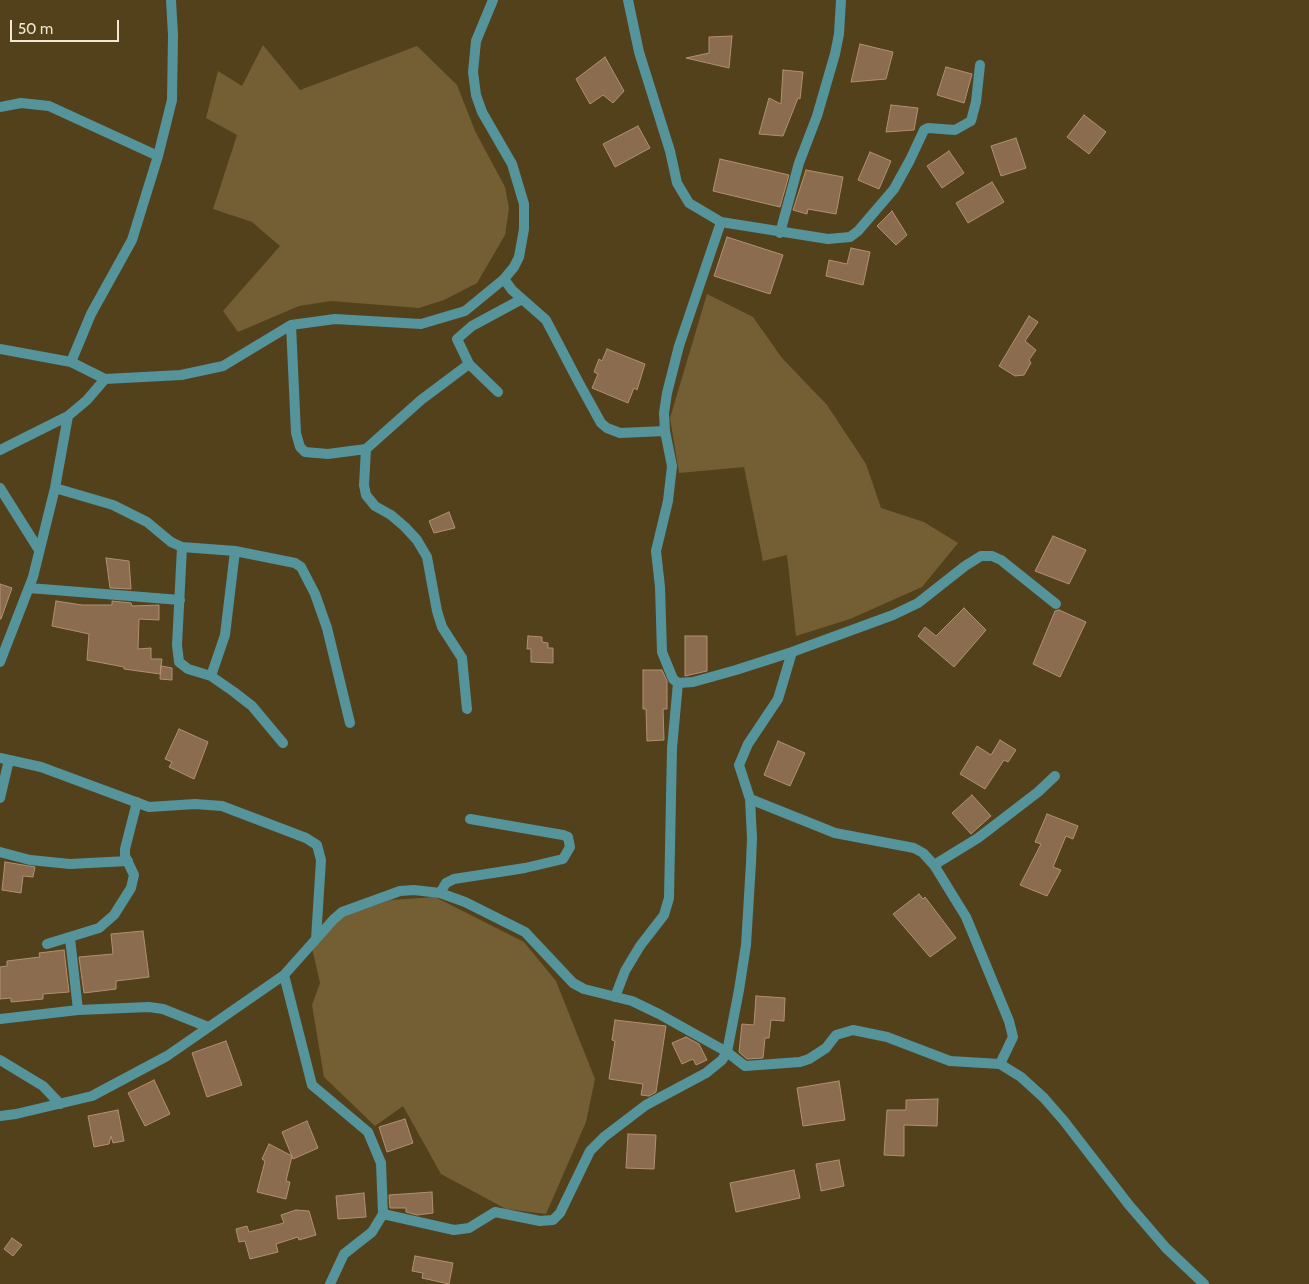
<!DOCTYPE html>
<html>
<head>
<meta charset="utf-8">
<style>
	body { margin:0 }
	#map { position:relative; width:1309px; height:1284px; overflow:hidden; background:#53411c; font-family:Cabin,sans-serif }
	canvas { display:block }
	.scale { position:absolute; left:10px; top:20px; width:109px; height:22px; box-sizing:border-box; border:2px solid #f2e7d3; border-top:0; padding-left:6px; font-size:15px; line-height:18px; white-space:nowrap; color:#f2e7d3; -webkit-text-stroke:4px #53411c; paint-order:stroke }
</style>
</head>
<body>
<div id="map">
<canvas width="1309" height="1284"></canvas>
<div class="scale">50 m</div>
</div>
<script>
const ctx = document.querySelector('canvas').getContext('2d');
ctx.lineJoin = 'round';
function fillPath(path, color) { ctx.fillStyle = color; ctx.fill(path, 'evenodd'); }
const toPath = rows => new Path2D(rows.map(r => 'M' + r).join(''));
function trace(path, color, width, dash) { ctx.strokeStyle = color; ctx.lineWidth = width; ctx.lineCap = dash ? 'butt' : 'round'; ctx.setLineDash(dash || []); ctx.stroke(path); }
const green = toPath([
	[263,45,300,90,417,46,457,85,475,131,505,187,509,208,505,235,477,283,444,300,419,308,331,301,299,306,238,332,223,311,280,246,252,222,213,209,237,135,206,118,218,71,242,86],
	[707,294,753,317,782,358,827,405,866,464,881,508,924,522,958,543,922,587,850,619,796,636,787,555,763,561,744,467,679,473,670,418],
	[435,897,524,942,556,981,595,1079,586,1122,546,1214,506,1209,441,1174,403,1106,375,1126,324,1077,312,1005,320,983,312,948,335,919,391,900]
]);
const building = toPath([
	[732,36,729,68,686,58,709,53,709,37,732,36],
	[860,44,893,52,886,79,851,82,860,44],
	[605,57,624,91,613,103,603,95,590,104,576,79,605,57],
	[946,67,972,74,964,103,937,95,946,67],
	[783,70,803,72,800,99,798,98,783,136,759,134,769,98,781,104,783,70],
	[891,105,918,108,914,130,886,132,891,105],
	[1084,115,1106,132,1089,154,1067,137,1084,115],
	[638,126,650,148,615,167,603,144,638,126],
	[1016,138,1026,168,1001,176,991,146,1016,138],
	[949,151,964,173,942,188,927,166,949,151],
	[870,152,891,161,879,189,858,180,870,152],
	[720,159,789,175,780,207,713,191,720,159],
	[806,170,843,177,836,214,808,209,807,214,793,210,806,170],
	[992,182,1004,202,968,223,956,203,992,182],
	[892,211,907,235,896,245,877,226,892,211],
	[727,237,783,255,770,294,714,276,727,237],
	[851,248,870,252,863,285,826,276,829,260,847,264,851,248],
	[1029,316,1038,322,1025,341,1036,350,1029,360,1031,363,1024,375,1015,376,999,366,1029,316],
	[607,349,645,364,637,390,634,388,628,403,592,388,598,374,594,372,599,359,602,361,607,349],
	[449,512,455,528,434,533,429,521,449,512],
	[1053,536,1086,550,1069,584,1035,571,1053,536],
	[106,558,129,561,131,589,110,588,106,558],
	[0,584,12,588,1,619,0,619,0,584],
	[56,601,82,605,112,605,112,601,131,603,132,606,159,605,159,620,139,619,138,649,151,648,151,659,162,659,160,674,124,669,124,667,87,660,89,634,52,626,56,601],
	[964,608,986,630,954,667,918,636,925,627,936,636,964,608],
	[1059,610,1086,622,1060,677,1033,664,1055,611,1059,610],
	[528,636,542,637,542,642,548,643,548,648,553,648,553,663,531,662,531,649,527,649,528,636],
	[685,636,707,636,707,671,685,676,685,636],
	[161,666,172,668,172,680,160,679,161,666],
	[643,670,662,670,667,681,667,709,663,709,664,740,647,741,646,709,643,709,643,670],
	[179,729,208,742,194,779,169,767,172,762,165,759,179,729],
	[1000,740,1016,750,1008,762,1004,760,985,789,960,774,977,746,991,755,1000,740],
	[778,741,805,753,790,786,764,775,778,741],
	[972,795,991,816,971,834,952,813,972,795],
	[1047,814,1078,826,1073,839,1066,836,1053,867,1061,870,1047,896,1020,885,1041,844,1035,842,1047,814],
	[5,862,35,867,33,877,23,876,21,893,2,890,5,862],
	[919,894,923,899,925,897,956,938,930,957,893,914,919,894],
	[143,931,149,977,116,981,116,989,84,993,79,957,113,954,111,934,143,931],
	[64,950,69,992,43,994,43,999,11,1002,11,998,0,999,0,967,7,966,7,961,40,957,39,953,64,950],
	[756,996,785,998,784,1021,771,1020,769,1038,765,1038,763,1058,747,1059,739,1052,742,1024,754,1025,756,996],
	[615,1020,666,1026,656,1092,649,1096,641,1095,643,1084,609,1079,615,1041,612,1040,615,1020],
	[686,1037,699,1044,707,1060,696,1065,693,1059,682,1064,672,1043,686,1037],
	[226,1041,242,1085,207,1097,192,1053,226,1041],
	[154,1080,170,1114,145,1126,128,1093,154,1080],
	[839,1081,845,1120,803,1126,797,1088,839,1081],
	[938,1099,937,1126,904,1125,904,1156,884,1155,887,1110,906,1110,906,1100,938,1099],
	[118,1110,124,1141,113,1143,111,1136,109,1144,94,1147,88,1116,118,1110],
	[405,1119,413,1143,387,1152,379,1127,405,1119],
	[307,1121,318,1148,293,1159,282,1132,307,1121],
	[628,1134,656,1135,654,1169,626,1168,628,1134],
	[269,1144,292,1156,286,1181,290,1182,286,1199,257,1192,265,1161,262,1159,269,1144],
	[839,1160,844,1186,821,1191,816,1164,839,1160],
	[794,1170,800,1198,736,1212,730,1183,794,1170],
	[432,1192,433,1213,417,1215,406,1212,406,1208,390,1208,389,1195,432,1192],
	[364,1193,366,1217,338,1219,336,1196,364,1193],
	[296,1210,309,1211,316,1235,299,1240,298,1237,276,1244,278,1252,250,1259,245,1241,239,1242,236,1229,247,1226,249,1232,284,1223,281,1215,296,1210],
	[12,1238,22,1245,13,1256,4,1249,12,1238],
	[415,1256,453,1263,449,1284,422,1278,423,1273,412,1271,415,1256]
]);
const street = toPath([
	[628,0,639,52,670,151,677,183,689,203,721,222,679,346,667,393,664,413,665,431,672,466,668,501,656,551,660,587,662,652,673,679,678,683,693,682,736,670,792,652,893,615,918,603,965,566,981,556,992,556,1001,560,1056,604],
	[0,107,21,103,49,106,158,156],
	[721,222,828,239,850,237,858,231,894,189,910,160,924,130,928,128,955,130,971,121,976,102,980,65],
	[780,233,799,163,817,116,835,54,839,34,841,0],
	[504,279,512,290,546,320,579,383,601,423,607,428,620,433,665,431],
	[291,325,296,433,300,447,305,452,328,454,366,449,421,400,469,364],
	[0,349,71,362,105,379,181,375,223,366,291,325,335,319,421,324,465,311,504,279,514,267,519,257,524,229,524,204,512,164,482,112,476,95,473,72,476,41,493,0],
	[71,362,91,314,132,240,158,156,172,100,173,35,171,0],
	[498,392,469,364,457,339,472,326,522,299],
	[366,449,364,485,366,495,375,506,391,515,405,527,417,540,427,557,437,611,442,627,462,658,467,709],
	[0,450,68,416,87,400,105,379],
	[0,488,39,550],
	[55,488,113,505,147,522,171,542,182,547,235,551,295,563,301,567,315,594,327,628,350,723],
	[182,547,177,645,179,662,188,669,211,676,234,692,252,706,283,743],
	[29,588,180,600],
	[0,662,33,577,55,488,68,416],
	[211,676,225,635,235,551],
	[0,758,41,767,149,807,195,804,222,806,306,838,317,845,321,860,316,939],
	[0,798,9,760],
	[750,799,835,833,914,848,923,853,934,865,966,917,1009,1021,1013,1037,1000,1064],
	[0,852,30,860,70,864,128,861],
	[934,865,978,838,1038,792,1055,776],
	[440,893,446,883,454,879,525,868,563,859,570,847,568,837,563,835,470,819],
	[70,938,78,1010],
	[47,944,99,928,114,915,131,888,134,875,125,856,125,849,137,802],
	[284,975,312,1085,368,1132,381,1163,383,1214,372,1232,344,1254,330,1284],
	[615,997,625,971,640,946,664,915,669,898,672,748,678,683],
	[0,1019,78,1010,149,1007,163,1009,208,1027],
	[0,1060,43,1086,60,1104],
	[0,1116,16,1114,92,1096,167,1056,284,975,333,920,342,912,400,891,414,890,440,893,465,902,525,932,573,983,584,989,632,1001,659,1014,727,1052,745,1066,800,1062,809,1059,826,1048,836,1035,853,1030,887,1037,950,1061,1000,1064,1021,1077,1044,1098,1064,1121,1129,1205,1166,1248,1204,1284],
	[383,1214,454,1230,469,1228,495,1212,540,1221,553,1220,560,1213,590,1151,604,1137,646,1105,706,1073,722,1060,727,1052,739,990,746,945,751,863,752,838,750,799,739,765,748,744,778,699,792,652]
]);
fillPath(green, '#745f34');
fillPath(building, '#8b6c4e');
trace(building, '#b19072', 1);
trace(street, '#55949b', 10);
</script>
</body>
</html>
